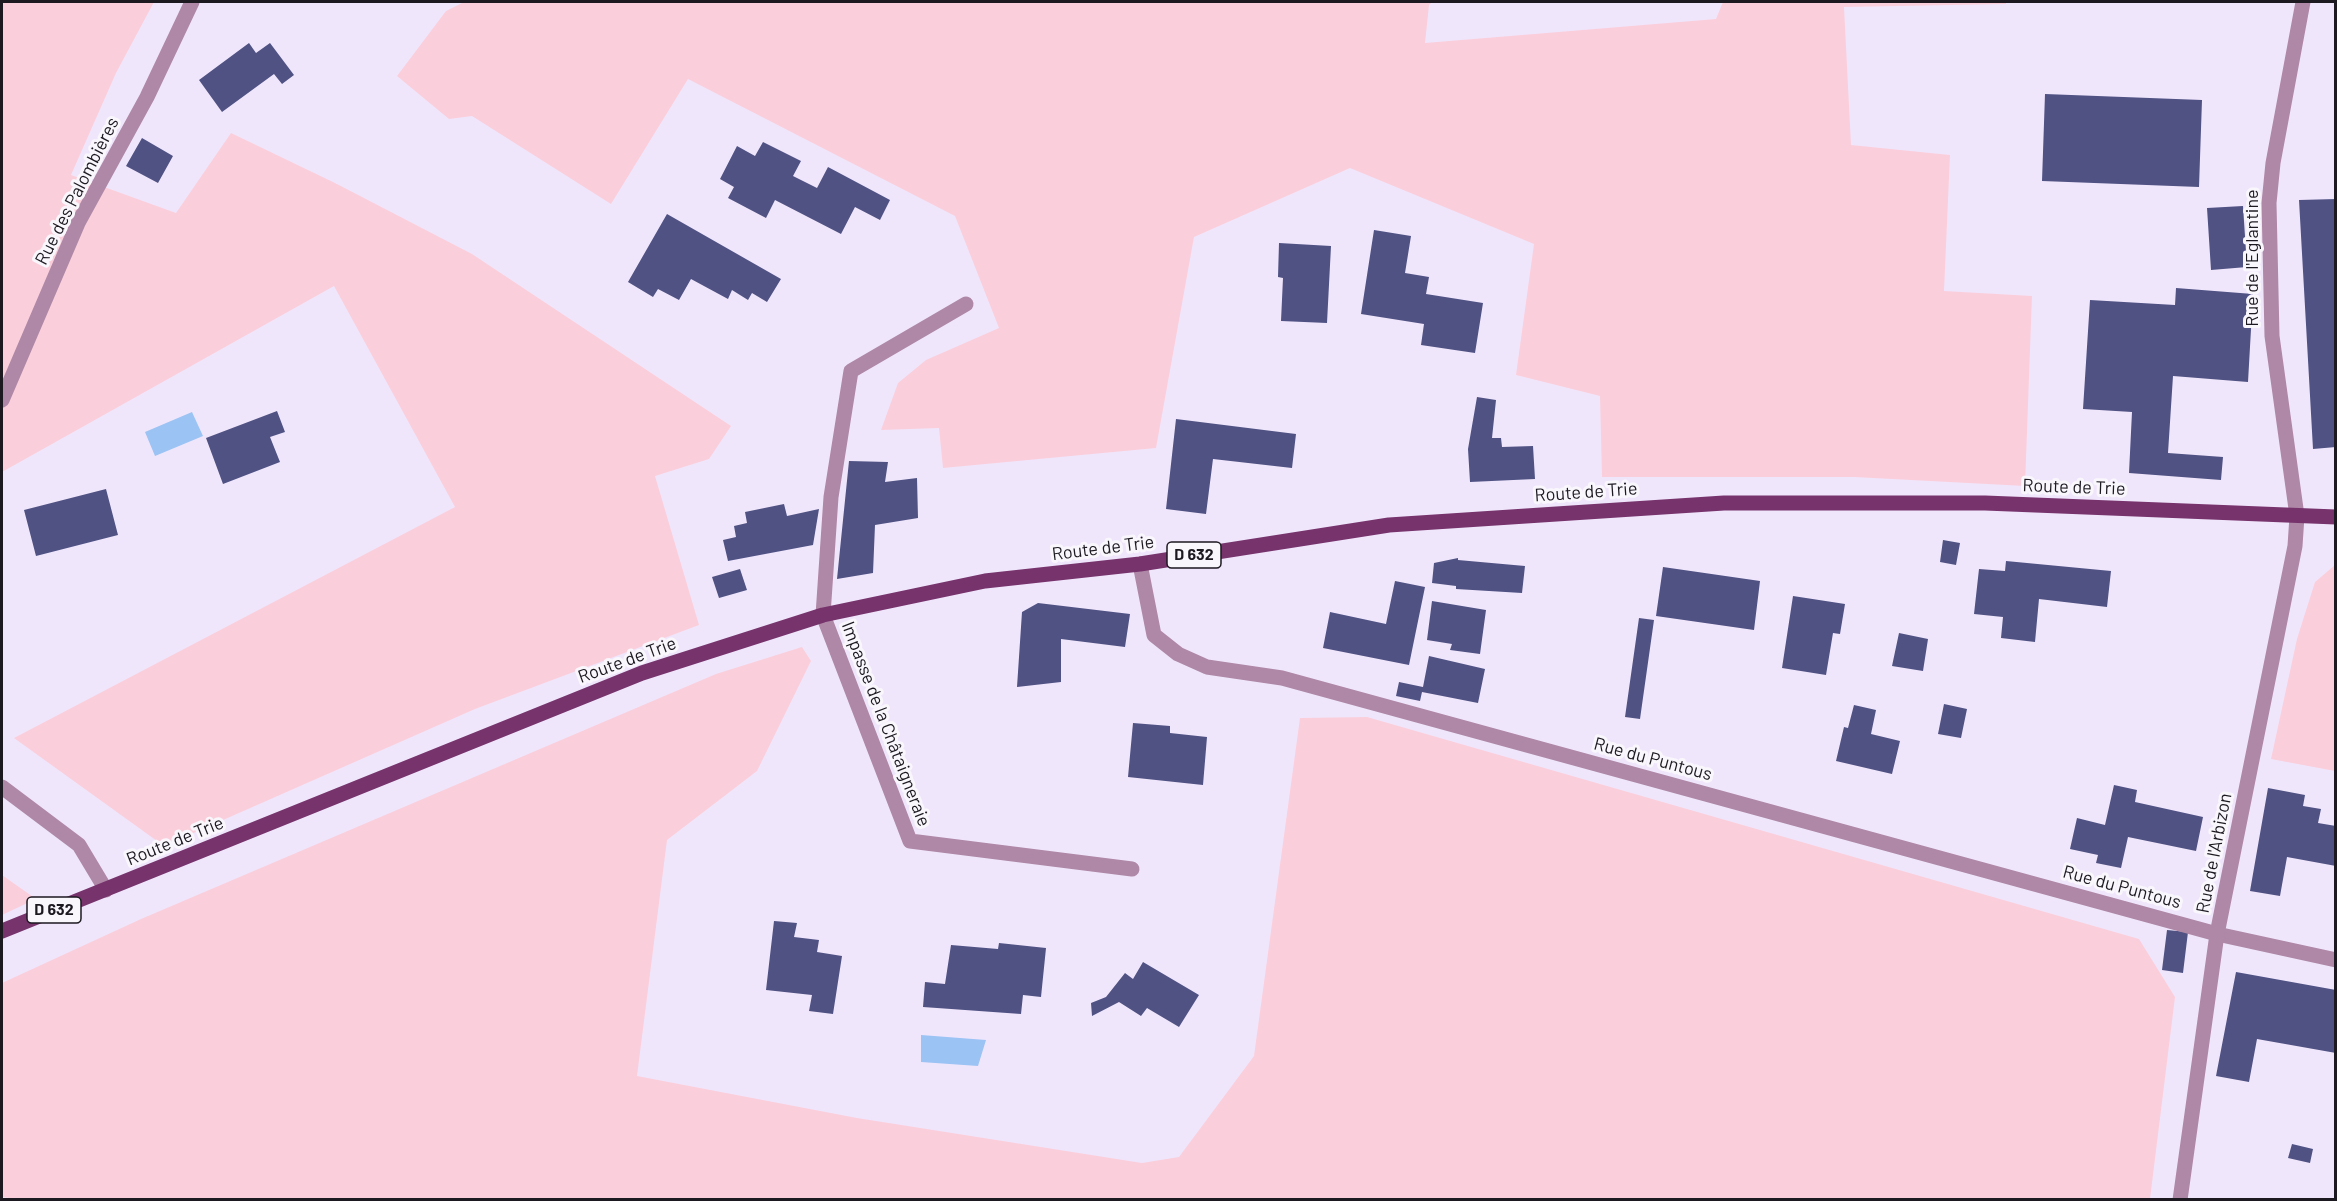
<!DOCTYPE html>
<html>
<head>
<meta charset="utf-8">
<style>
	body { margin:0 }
	#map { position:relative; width:2337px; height:1201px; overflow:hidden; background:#f0e6fc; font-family:Barlow,sans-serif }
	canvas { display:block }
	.frame { position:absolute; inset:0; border:3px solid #1d1921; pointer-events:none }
</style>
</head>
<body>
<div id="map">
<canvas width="2337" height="1201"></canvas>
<div class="frame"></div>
</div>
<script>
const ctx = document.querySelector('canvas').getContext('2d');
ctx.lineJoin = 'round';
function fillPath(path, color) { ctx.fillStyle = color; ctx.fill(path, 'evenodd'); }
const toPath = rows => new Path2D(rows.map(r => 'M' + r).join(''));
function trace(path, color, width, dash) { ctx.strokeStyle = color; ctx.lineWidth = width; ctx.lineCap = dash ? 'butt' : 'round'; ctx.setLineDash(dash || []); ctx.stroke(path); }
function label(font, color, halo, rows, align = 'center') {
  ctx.font = font + ' Barlow,sans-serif'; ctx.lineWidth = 6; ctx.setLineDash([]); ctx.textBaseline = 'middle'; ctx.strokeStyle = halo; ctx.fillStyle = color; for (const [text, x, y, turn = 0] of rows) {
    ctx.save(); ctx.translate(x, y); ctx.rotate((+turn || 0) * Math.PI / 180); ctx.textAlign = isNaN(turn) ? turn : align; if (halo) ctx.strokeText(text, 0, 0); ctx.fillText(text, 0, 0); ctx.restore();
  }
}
const green = toPath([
	[2,2,154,2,116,73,71,175,176,213,231,133,335,183,472,254,731,426,709,459,655,476,699,625,475,709,164,846,14,738,455,507,334,286,2,472],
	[464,2,1432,2,1429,5,1425,43,1716,19,1723,2,2006,2,2006,4,1844,7,1851,145,1950,155,1944,291,2032,296,2025,486,1854,477,1602,477,1600,396,1516,375,1534,244,1350,168,1194,237,1156,448,943,468,939,428,881,430,898,383,926,360,999,328,955,216,688,79,611,204,472,116,449,119,397,76,446,11],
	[2335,565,2335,771,2271,759,2297,639,2315,582],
	[802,647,811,661,757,771,667,840,637,1076,857,1118,1142,1163,1179,1157,1254,1056,1300,718,1367,717,2139,939,2175,997,2150,1199,23,1200,2,1197,2,983,141,919,716,674],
	[2,875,36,899,2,915]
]);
const water = toPath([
	[192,412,203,436,155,456,145,432],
	[921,1035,986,1040,978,1066,921,1062]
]);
const building = toPath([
	[249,43,256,53,270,43,294,75,282,84,274,74,222,112,199,80],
	[2045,94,2202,100,2199,187,2042,181],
	[142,138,173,156,158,183,126,166],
	[763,142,801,161,793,176,817,188,828,167,890,200,880,220,855,207,841,234,775,200,766,218,728,198,734,187,720,179,737,146,755,156],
	[2336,199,2336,447,2313,449,2299,200],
	[2243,206,2247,267,2211,270,2207,208],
	[667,214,781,279,767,302,752,293,748,300,732,290,728,299,691,279,679,300,658,289,653,297,628,282],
	[1374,230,1411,236,1405,273,1429,277,1426,294,1483,303,1475,353,1421,345,1424,324,1361,314],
	[1279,243,1331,246,1327,323,1281,321,1283,278,1278,277],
	[2176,288,2253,294,2248,382,2173,376,2168,453,2223,457,2221,480,2129,473,2132,412,2083,409,2090,300,2175,305],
	[1477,397,1496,400,1492,438,1501,438,1502,447,1533,446,1535,479,1470,482,1468,449],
	[277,411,285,432,270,437,280,462,223,484,206,438],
	[1176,419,1296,434,1292,468,1213,459,1206,514,1166,509],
	[849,461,888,462,885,482,917,478,918,518,875,525,873,573,837,579],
	[106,489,118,535,36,556,24,510],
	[784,504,787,516,819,509,813,545,728,561,723,540,736,537,734,526,747,523,745,512],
	[1943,540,1960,543,1956,565,1940,562],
	[1458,558,1458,560,1525,566,1522,593,1456,589,1456,586,1432,583,1434,563],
	[2006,561,2111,571,2107,607,2039,599,2035,642,2001,638,2003,617,1974,614,1979,569,2005,571],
	[1663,567,1760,581,1754,630,1656,616],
	[740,569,747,590,719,598,712,577],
	[1395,581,1425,587,1409,665,1323,648,1330,612,1386,624],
	[1793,596,1845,604,1840,634,1833,633,1826,675,1782,668],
	[1432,601,1486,610,1480,654,1450,650,1452,644,1427,640],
	[1038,603,1130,614,1125,647,1061,639,1061,682,1017,687,1022,612],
	[1639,618,1654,620,1640,719,1625,717],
	[1899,633,1928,639,1923,671,1892,666],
	[1429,656,1485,669,1478,703,1422,692,1420,701,1396,696,1399,682,1423,687],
	[1944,704,1967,709,1961,738,1938,734],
	[1854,705,1876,710,1871,734,1900,741,1892,774,1836,761,1844,727,1848,728],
	[1133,723,1170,726,1170,733,1207,737,1203,785,1128,777],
	[2114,785,2137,790,2135,802,2203,817,2196,851,2128,837,2121,868,2096,863,2098,855,2070,849,2077,818,2105,825],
	[2268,788,2305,795,2303,806,2321,809,2318,823,2336,826,2336,866,2287,857,2280,896,2250,891],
	[774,921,797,923,794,937,819,940,817,952,842,956,833,1014,809,1011,812,995,766,990],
	[2167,930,2188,932,2183,973,2162,970],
	[999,943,1046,948,1041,997,1023,995,1021,1014,923,1007,925,982,945,984,951,945,998,949],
	[1143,962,1199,995,1179,1027,1147,1008,1141,1016,1119,1002,1092,1016,1091,1003,1106,997,1125,973,1133,979],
	[2236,972,2336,990,2336,1053,2257,1039,2249,1082,2216,1076],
	[2292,1144,2313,1149,2310,1163,2288,1158]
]);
const service = toPath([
	[966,304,851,371,831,497,823,615,910,841,1132,869]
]);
const minor = toPath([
	[2,400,78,223,147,97,192,2],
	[2297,516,2272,336,2269,203,2273,163,2303,2],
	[1140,564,1154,635,1178,654,1207,667,1282,678,2217,934,2336,960],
	[2,787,79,845,106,890]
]);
const tertiary = toPath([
	[2180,1200,2217,934,2295,546,2297,516]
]);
const primary = toPath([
	[2,931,642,673,823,615,985,581,1140,564,1389,525,1724,503,1985,503,2336,517]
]);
const shields = [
	[1194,555,54],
	[54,910,54]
];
const shieldNames = [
	["D 632",1194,555],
	["D 632",54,910]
];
const streetNames = [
	["Rue des Palombières",77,191,-63],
	["Rue de l'Eglantine",2252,258,-90],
	["Route de Trie",2074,487,2],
	["Route de Trie",1586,492,-4],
	["Route de Trie",1103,548,-7],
	["Route de Trie",627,660,-20],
	["Impasse de la Châtaigneraie",886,724,69],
	["Rue du Puntous",1653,759,15],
	["Route de Trie",175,841,-22],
	["Rue de l'Arbizon",2214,853,-79],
	["Rue du Puntous",2122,887,15]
];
fillPath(green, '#facfdb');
fillPath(water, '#9bc3f3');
fillPath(building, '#4f5283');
trace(service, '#ae88a6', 15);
trace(minor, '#ae88a6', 15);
trace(tertiary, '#ae88a6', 15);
trace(primary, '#76336c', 15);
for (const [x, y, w] of shields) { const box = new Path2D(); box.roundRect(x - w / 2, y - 13, w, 26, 4.5); ctx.fillStyle = '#f9f7fc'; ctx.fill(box); trace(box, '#1d1921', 1.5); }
label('bold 16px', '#1d1921', null, shieldNames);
label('18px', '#1d1921', '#f9f7fc', streetNames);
</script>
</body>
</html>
